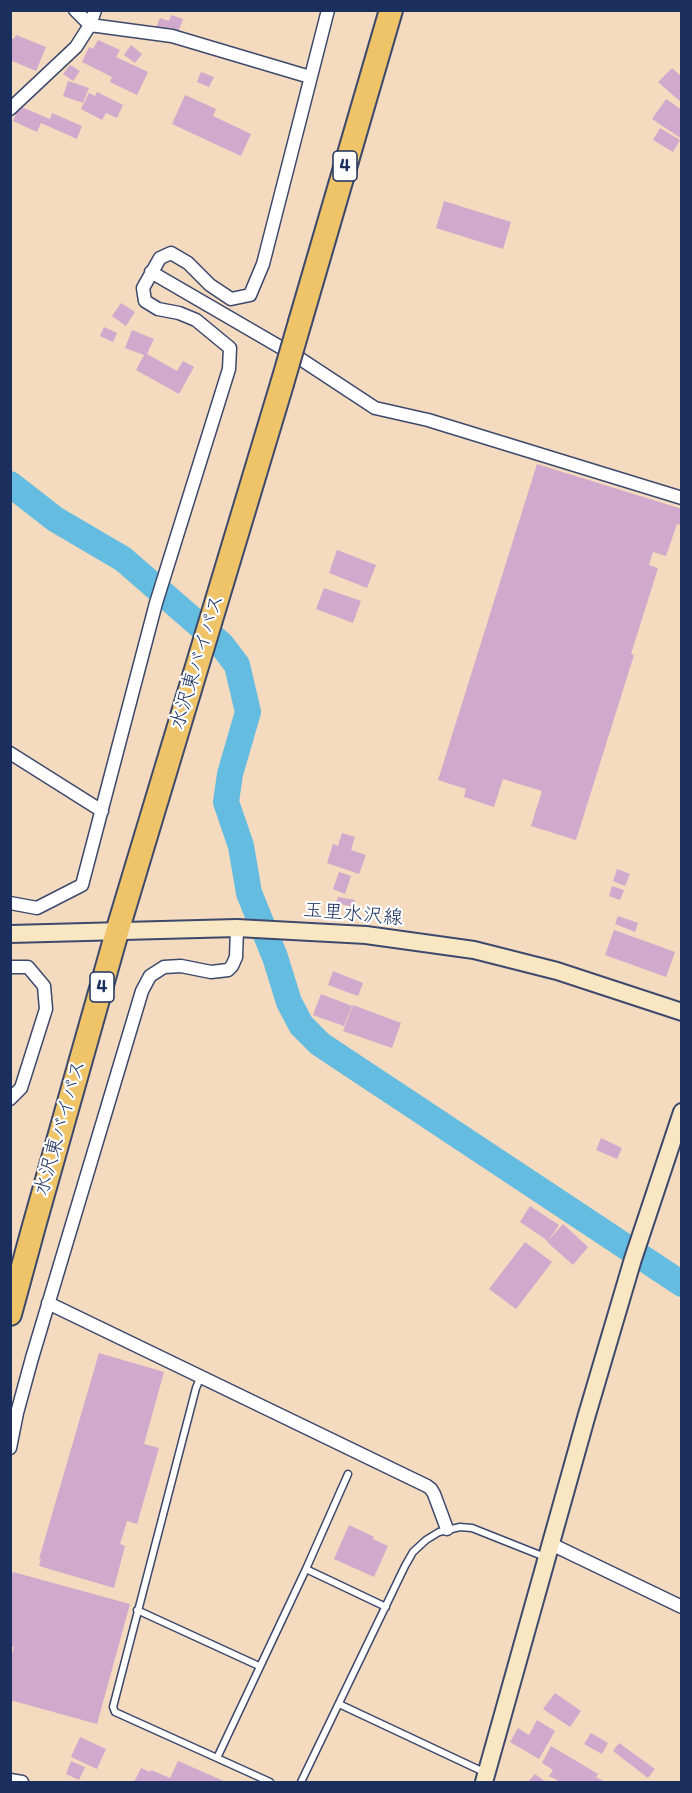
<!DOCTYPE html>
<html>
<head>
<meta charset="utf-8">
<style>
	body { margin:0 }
	#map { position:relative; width:692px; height:1793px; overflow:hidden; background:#f4dabe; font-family:Itim,sans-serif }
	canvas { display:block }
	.frame { position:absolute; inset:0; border:12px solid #1b2f5e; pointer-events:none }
</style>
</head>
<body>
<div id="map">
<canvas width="692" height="1793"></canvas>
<div class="frame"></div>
</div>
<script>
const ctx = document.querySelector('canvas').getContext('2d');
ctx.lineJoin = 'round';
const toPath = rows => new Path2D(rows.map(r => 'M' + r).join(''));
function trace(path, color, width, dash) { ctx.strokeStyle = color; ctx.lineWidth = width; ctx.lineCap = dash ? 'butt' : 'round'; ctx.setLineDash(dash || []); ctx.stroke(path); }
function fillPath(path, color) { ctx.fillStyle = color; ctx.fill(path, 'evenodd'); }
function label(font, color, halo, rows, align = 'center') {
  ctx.font = font + ' Itim,"Klee One",sans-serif'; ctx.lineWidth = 4.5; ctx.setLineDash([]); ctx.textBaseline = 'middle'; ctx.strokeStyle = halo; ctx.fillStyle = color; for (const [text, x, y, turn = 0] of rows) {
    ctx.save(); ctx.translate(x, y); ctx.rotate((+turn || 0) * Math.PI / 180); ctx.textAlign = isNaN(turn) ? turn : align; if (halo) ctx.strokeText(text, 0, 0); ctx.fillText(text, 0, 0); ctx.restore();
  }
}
const river = toPath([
	[10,484,55,519,123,559,221,644,237,665,248,712,230,774,226,802,241,846,249,893,275,957,289,1002,301,1025,320,1044,682,1284]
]);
const building = toPath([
	[171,15,183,19,176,38,155,30,160,18,169,21],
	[16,35,46,47,36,71,10,60,10,37,14,39],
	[98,40,120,50,116,57,148,72,137,95,110,82,112,77,82,62,89,47,93,49],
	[131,45,142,54,135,63,124,55],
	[70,65,80,71,73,81,63,74],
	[672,68,682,77,682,103,658,82],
	[201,72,214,77,209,87,197,82],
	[68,81,89,88,83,103,63,96],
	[97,92,123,105,117,118,106,113,102,120,81,109,89,93,95,96],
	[185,95,216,109,213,116,251,134,241,156,172,124],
	[666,99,682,110,682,139,652,119],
	[19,106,50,119,52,113,82,126,77,139,41,123,37,132,13,121],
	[660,128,680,140,673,152,653,140],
	[444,201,511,222,503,249,436,228],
	[121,303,135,312,126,326,112,316],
	[104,327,117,333,113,342,100,336],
	[132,330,154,339,147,354,177,371,183,361,194,367,179,394,136,370,144,355,125,348],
	[537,464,682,509,681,525,677,524,666,556,653,552,649,565,658,568,631,654,634,655,576,840,531,826,542,791,503,779,494,807,464,797,466,789,438,780],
	[337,550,376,565,367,588,329,573],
	[324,588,361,601,353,623,316,609],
	[342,833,355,837,351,850,366,855,359,874,327,863,333,844,338,846],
	[617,869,630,874,625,886,613,881],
	[339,872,351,876,345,894,333,889],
	[612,886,624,890,620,900,609,896],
	[338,897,355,900,354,907,336,903],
	[618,916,638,923,635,932,615,924],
	[614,930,675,952,666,977,605,955],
	[333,971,363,983,358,996,328,985],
	[321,994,352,1006,344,1026,313,1015],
	[353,1005,401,1023,392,1048,343,1031],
	[601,1138,622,1148,617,1159,596,1150],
	[530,1206,559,1225,548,1241,520,1222],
	[563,1224,588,1247,573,1265,547,1242],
	[525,1242,552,1262,516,1309,489,1289],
	[99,1353,164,1372,144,1444,159,1448,137,1524,127,1521,120,1544,125,1546,114,1588,39,1566,41,1559,39,1559],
	[349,1525,374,1537,373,1539,388,1546,374,1577,334,1559],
	[13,1572,130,1604,97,1724,10,1700,10,1661,14,1647,10,1646,10,1580],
	[555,1693,581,1711,570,1727,543,1709],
	[537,1720,555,1731,539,1759,510,1742,518,1728,529,1735],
	[591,1733,608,1743,602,1754,584,1744],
	[80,1737,106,1749,97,1769,71,1757],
	[619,1743,655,1769,648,1778,613,1751],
	[551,1746,598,1774,596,1777,605,1782,561,1782,549,1776,553,1770,542,1763],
	[71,1761,85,1767,79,1780,66,1774],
	[178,1761,226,1782,134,1782,141,1768,150,1772,151,1770,170,1778],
	[535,1774,546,1782,528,1782]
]);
const lane = toPath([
	[201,1376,196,1388,113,1707,115,1712,217,1758],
	[306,1569,348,1474],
	[137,1610,259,1666],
	[339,1704,486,1773],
	[270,1782,217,1758,306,1569,386,1607],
	[301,1782,405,1566,413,1552,426,1540,439,1532,460,1527,472,1528,545,1557]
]);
const street = toPath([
	[75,10,90,25,172,36,310,77],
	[10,109,76,47,90,25,95,10],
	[151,272,299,358,375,408,428,420,682,498],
	[10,753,102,811],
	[10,903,37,908,82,885,156,603,229,369,230,348,196,320,179,313,158,309,145,301,143,288,160,258,171,253,188,263,210,285,231,299,250,295,263,264,328,10],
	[10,967,28,967,44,986,46,1009,21,1088,10,1099],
	[48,1303,427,1486,431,1489,434,1494,447,1529],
	[10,1448,17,1413,32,1358,142,991,150,976,164,967,181,966,211,972,228,970,232,966,236,957,237,928],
	[551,1544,682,1607],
	[10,1780,22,1782]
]);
const secondary = toPath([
	[10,934,237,928,366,935,474,950,557,971,682,1012],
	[484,1782,586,1418,633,1259,682,1112]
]);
const highway = toPath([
	[300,322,391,10],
	[10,1314,34,1226,117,932,282,384]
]);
const highwayBridge = toPath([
	[282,384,300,322]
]);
const shields = [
	[345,166,24],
	[102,987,24]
];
const shieldNames = [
	["4",345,166],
	["4",102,987]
];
const streetNames = [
	["水沢東バイパス",198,662,-73],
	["玉里水沢線",353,915,5],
	["水沢東バイパス",61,1128,-74]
];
trace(river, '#64bce1', 26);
fillPath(building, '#d0a9cc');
trace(lane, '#3c496c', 9);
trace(street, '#3c496c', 15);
trace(secondary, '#3c496c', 20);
trace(highway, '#3c496c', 26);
trace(lane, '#fff', 6);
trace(street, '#fff', 12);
trace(secondary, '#f9e7c3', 16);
trace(highway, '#efc469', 22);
trace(highwayBridge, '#3c496c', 26, []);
trace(highwayBridge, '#efc469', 22);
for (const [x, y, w] of shields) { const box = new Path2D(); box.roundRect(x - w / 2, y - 15, w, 30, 4.5); ctx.fillStyle = '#fff'; ctx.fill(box); trace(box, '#1b2f5e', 1.5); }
label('bold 18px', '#1b2f5e', null, shieldNames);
label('20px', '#1b2f5e', '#fff', streetNames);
</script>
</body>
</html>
